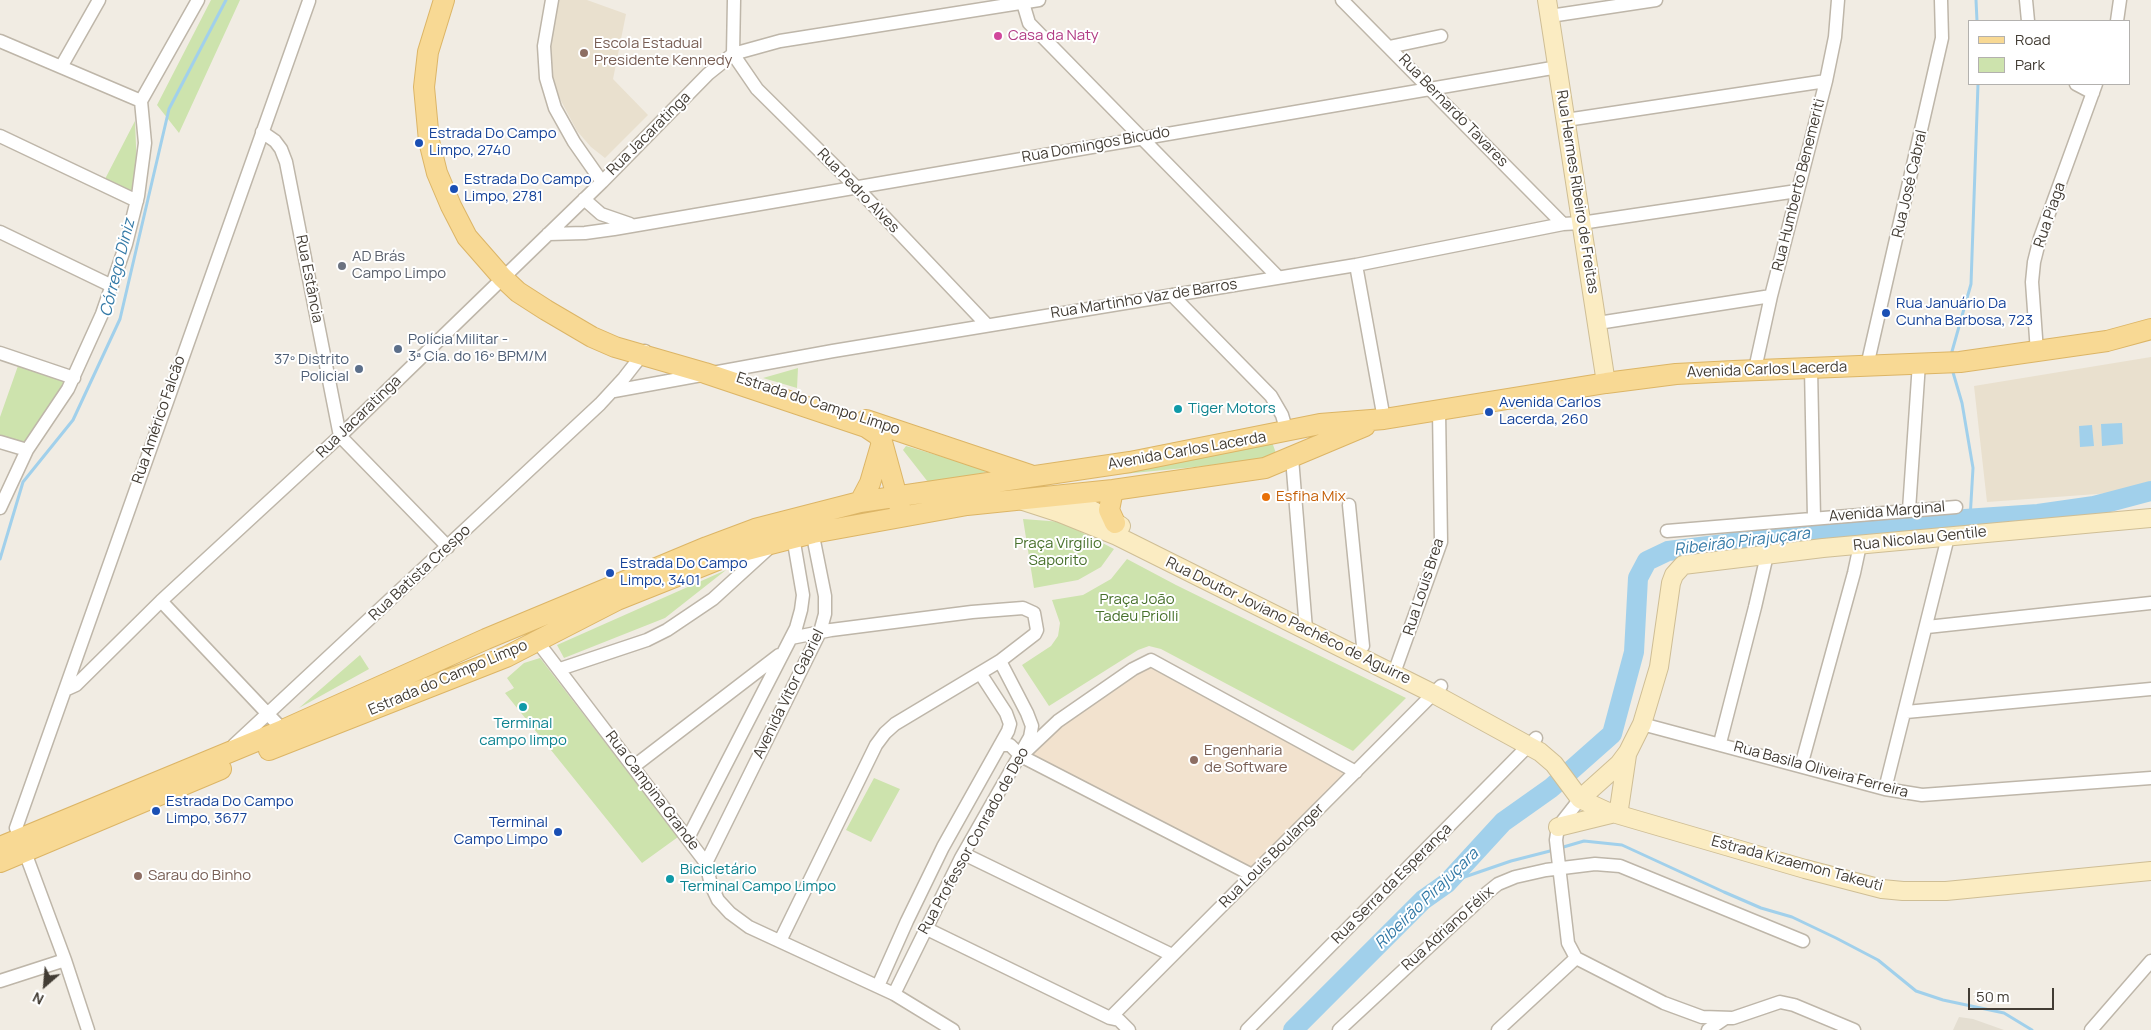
<!DOCTYPE html>
<html>
<head>
<meta charset="utf-8">
<style>
	body { margin:0 }
	#map { position:relative; width:2151px; height:1030px; overflow:hidden; background:#f1ece3; font-family:Manrope,sans-serif }
	canvas { display:block }
	.legend { position:absolute; left:1968px; top:20px; width:162px; height:65px; box-sizing:border-box; background:#fff; border:1px solid #b3b1ae; margin:0; padding:6px 9px; list-style:none; font-size:15px; color:#423c34 }
	.legend li { display:flex; align-items:center; gap:10px; height:25px }
	.legend b { width:25px; border:1px solid #b3b1ae }
	.north { position:absolute; left:20px; top:960px; width:50px; height:50px; -webkit-text-stroke:4px #fff; paint-order:stroke; rotate:207deg; font-size:14px; font-weight:700; line-height:20px; text-align:center; color:#423c34 }
	.north::after { content:''; display:block; margin:auto; width:18px; height:22px; background:#423c34; clip-path:polygon(50% 0,100% 100%,50% 72%,0 100%) }
	.scale { position:absolute; left:1968px; top:988px; width:86px; height:22px; box-sizing:border-box; border:2px solid #423c34; border-top:0; padding-left:6px; font-size:15px; line-height:18px; white-space:nowrap; color:#423c34; -webkit-text-stroke:4px #fff; paint-order:stroke }
</style>
</head>
<body>
<div id="map">
<canvas width="2151" height="1030"></canvas>
<ul class="legend">
<li><b style="height:6px;background:#f8d994"></b>Road</li>
<li><b style="height:14px;background:#cde3ad"></b>Park</li>
</ul>
<div class="north">N</div>
<div class="scale">50 m</div>
</div>
<script>
const ctx = document.querySelector('canvas').getContext('2d');
ctx.lineJoin = 'round';
function fillPath(path, color) { ctx.fillStyle = color; ctx.fill(path, 'evenodd'); }
const toPath = rows => new Path2D(rows.map(r => 'M' + r).join(''));
function trace(path, color, width, dash) { ctx.strokeStyle = color; ctx.lineWidth = width; ctx.lineCap = dash ? 'butt' : 'round'; ctx.setLineDash(dash || []); ctx.stroke(path); }
function label(font, color, halo, rows, align = 'center') {
  ctx.font = font + ' Manrope,sans-serif'; ctx.lineWidth = 4; ctx.setLineDash([]); ctx.textBaseline = 'middle'; ctx.strokeStyle = halo; ctx.fillStyle = color; for (const [text, x, y, turn = 0] of rows) {
    ctx.save(); ctx.translate(x, y); ctx.rotate((+turn || 0) * Math.PI / 180); ctx.textAlign = isNaN(turn) ? turn : align; if (halo) ctx.strokeText(text, 0, 0); ctx.fillText(text, 0, 0); ctx.restore();
  }
}
const residential = toPath([
	[1959,1017,1973,1019,2004,1030,1953,1030]
]);
const commercial = toPath([
	[1147,654,1356,772,1252,875,1021,756]
]);
const education = toPath([
	[558,0,587,0,626,14,613,79,648,115,605,158,591,147,577,131,550,80,551,27],
	[2151,357,2151,481,2111,493,1987,502,1974,386]
]);
const green = toPath([
	[211,0,240,0,179,133,157,105],
	[135,121,138,196,105,179],
	[19,363,70,382,26,446,0,435,0,417],
	[798,368,797,388,763,378],
	[1272,442,1278,459,1092,477],
	[906,446,984,469,986,472,933,484,928,482,903,450],
	[1023,519,1062,522,1114,549,1101,567,1078,580,1034,588],
	[1127,559,1176,585,1406,698,1353,751,1161,649,1149,646,1138,650,1049,706,1022,665,1051,646,1058,636,1060,623,1052,600,1083,595,1111,579],
	[726,570,665,618,564,658,557,645],
	[360,655,369,669,299,708],
	[540,658,678,837,642,863,505,693,514,688,507,678,524,663],
	[874,778,900,789,871,842,846,830]
]);
const water = toPath([
	[2122,423,2123,444,2102,446,2101,424],
	[2092,425,2094,446,2080,447,2079,426]
]);
const stream = toPath([
	[1976,0,1977,21],
	[1951,355,1971,284,1978,84],
	[1952,369,1962,403,1973,468,1970,519],
	[0,559,23,482,73,420,120,319,169,109,226,0],
	[1560,848,1584,841,1622,845,1724,892,1761,908,1792,917,1836,938,1878,960,1916,991,1943,1000,2004,1013,2032,1030],
	[1447,883,1511,861,1554,850]
]);
const river = toPath([
	[1293,1030,1423,900,1447,883,1503,822,1551,788,1612,734,1634,652,1638,578,1647,561,1668,551,1877,525,2038,514,2094,506,2151,491]
]);
const street = toPath([
	[552,0,544,46,546,78,555,108,574,142,602,182],
	[1342,0,1563,224],
	[2026,0,2028,21],
	[1023,3,1029,23,1278,277],
	[1550,16,1656,0],
	[2117,21,2120,0],
	[0,41,141,101],
	[1389,47,1441,36],
	[733,54,757,89,856,187,987,325],
	[733,54,734,0],
	[61,67,99,0],
	[2076,84,2093,93],
	[1566,120,1826,81],
	[262,132,275,141,281,149,286,162,340,436,448,547],
	[0,136,137,201],
	[584,199,601,214,630,224],
	[0,232,112,286],
	[548,234,585,233,614,229,1558,67],
	[1356,265,1384,419],
	[1172,295,1271,396,1282,415,1287,432],
	[1598,323,1771,296],
	[2037,352,2032,282,2034,262,2040,238,2096,84],
	[0,353,74,378],
	[1867,366,1942,38,1941,0],
	[1811,368,1814,518],
	[1755,369,1771,296,1826,81,1835,37,1838,0],
	[614,391,833,351,1356,265,1563,224,1581,223,1797,191],
	[0,442,27,450],
	[1292,458,1306,629],
	[1349,505,1363,646],
	[0,508,27,450,68,389,102,314,126,244,138,196,145,143,141,101,198,0],
	[1909,510,1919,363],
	[1667,531,1956,507],
	[161,601,283,730],
	[1927,627,2151,603],
	[537,641,706,863,711,885,718,900,730,913,749,927,894,994,953,1030],
	[560,669,647,640,667,630,713,599,770,547],
	[1394,673,1441,542,1439,410],
	[65,690,76,685,161,601,340,436,602,182,708,74,733,54,780,41,1039,0],
	[1906,712,2151,689],
	[1642,724,1885,789,1922,795,2151,778],
	[1720,743,1755,607,1767,555],
	[234,745,600,404,624,378,645,351],
	[1000,745,1010,745,1021,756,1252,875],
	[1021,756,1058,721,1133,669,1151,660,1356,772],
	[1801,766,1854,573,1860,545],
	[633,767,779,655],
	[1885,789,1948,537],
	[1580,799,1558,827,1556,840,1568,943,1576,958,1664,1003,1702,1017,1733,1018,1780,1002,1794,1005,1854,1030],
	[688,838,796,628,801,610,803,595,792,531],
	[964,854,1172,955],
	[706,863,820,632,825,614,825,596,811,526],
	[925,928,1110,1018,1119,1020,1129,1030],
	[780,941,876,745,885,733,895,724,1000,661,1035,634,1037,630,1034,613,1023,608,972,612,831,630,791,638],
	[0,981,65,960],
	[878,986,907,921,943,847,1008,731,1010,724,1006,713,980,673],
	[894,994,961,858,1030,737,1032,726,1027,713,1000,661],
	[1110,1018,1441,686],
	[88,1030,65,960,16,828,309,1],
	[1247,1030,1536,738],
	[1339,1030,1488,892,1498,884,1515,877,1546,870,1595,864,1620,866,1803,941],
	[1498,1030,1576,958],
	[1708,1030,1724,1019],
	[2091,1030,2151,961]
]);
const secondary = toPath([
	[1547,0,1606,383],
	[1064,495,1121,526],
	[1023,501,1060,513,1117,536,1434,694,1540,752,1554,764,1580,799,1606,811,1805,869,1882,889,1903,891,1946,891,2151,871],
	[1580,799,1619,764,1628,752,1642,724,1659,667,1671,583,1674,575,1683,565,1823,548,2151,518],
	[1619,809,1627,755],
	[1558,827,1611,814]
]);
const primary = toPath([
	[444,0,428,52,424,87,429,141,437,173,451,206,467,237,502,277,518,292,546,310,592,337,615,347,705,373,866,427,878,435,882,442,900,508],
	[866,420,1030,475],
	[1113,490,1109,510,1115,523],
	[860,502,870,483,882,442],
	[269,750,506,657,617,600,735,553,813,533,967,505,1113,490,1265,468,1365,426],
	[0,847,283,730,486,639,707,547,755,529,860,502,1130,462,1320,424,1384,419,1606,383,1676,374,1734,371,1960,362,2107,341,2151,329],
	[0,862,221,769]
]);
const markers = [
	[998,36,5,"#d1479c"],
	[584,53,5,"#8d6e63"],
	[419,143,5,"#1a4fb4"],
	[454,189,5,"#1a4fb4"],
	[342,266,5,"#6b7280"],
	[1886,313,5,"#1a4fb4"],
	[398,349,5,"#5c6f8a"],
	[359,369,5,"#5c6f8a"],
	[1178,409,5,"#0f9aa8"],
	[1489,412,5,"#1a4fb4"],
	[1266,497,5,"#e8710a"],
	[610,573,5,"#1a4fb4"],
	[523,707,5,"#0f9aa8"],
	[1194,760,5,"#8d6e63"],
	[156,811,5,"#1a4fb4"],
	[558,832,5,"#1a4fb4"],
	[138,876,5,"#8d6e63"],
	[670,879,5,"#0f9aa8"]
];
const hotelNames = [
	["Casa da Naty",1008,36]
];
const educationNames = [
	["Escola Estadual",594,44],
	["Presidente Kennedy",594,61],
	["Engenharia",1204,751],
	["de Software",1204,768],
	["Sarau do Binho",148,876]
];
const streetNames = [
	["Rua Bernardo Tavares",1453,111,46],
	["Rua Jacaratinga",649,134,-45],
	["Rua Domingos Bicudo",1096,145,-10],
	["Rua José Cabral",1910,184,-77],
	["Rua Humberto Benemeriti",1799,185,-76],
	["Rua Pedro Alves",858,191,46],
	["Rua Hermes Ribeiro de Freitas",1577,192,81],
	["Rua Piaga",2050,215,-71],
	["Rua Estância",309,279,79],
	["Rua Martinho Vaz de Barros",1144,299,-9],
	["Avenida Carlos Lacerda",1767,370,-2],
	["Estrada do Campo Limpo",818,404,18],
	["Rua Jacaratinga",359,417,-44],
	["Rua Américo Falcão",159,420,-71],
	["Avenida Carlos Lacerda",1187,451,-10],
	["Avenida Marginal",1887,512,-5],
	["Rua Nicolau Gentile",1920,539,-6],
	["Rua Batista Crespo",420,573,-43],
	["Rua Louis Brea",1424,587,-72],
	["Rua Doutor Joviano Pachêco de Aguirre",1288,621,26],
	["Estrada do Campo Limpo",448,678,-23],
	["Avenida Vitor Gabriel",789,694,-64],
	["Rua Basila Oliveira Ferreira",1821,770,15],
	["Rua Campina Grande",652,791,53],
	["Rua Professor Conrado de Deo",974,841,-61],
	["Rua Louis Boulanger",1272,856,-45],
	["Estrada Kizaemon Takeuti",1797,864,15],
	["Rua Serra da Esperança",1392,884,-45],
	["Rua Adriano Félix",1448,929,-42]
];
const transitNames = [
	["Estrada Do Campo",429,134],
	["Limpo, 2740",429,151],
	["Estrada Do Campo",464,180],
	["Limpo, 2781",464,197],
	["Rua Januário Da",1896,304],
	["Cunha Barbosa, 723",1896,321],
	["Avenida Carlos",1499,403],
	["Lacerda, 260",1499,420],
	["Estrada Do Campo",620,564],
	["Limpo, 3401",620,581],
	["Estrada Do Campo",166,802],
	["Limpo, 3677",166,819],
	["Terminal",548,823,"right"],
	["Campo Limpo",548,840,"right"]
];
const worshipNames = [
	["AD Brás",352,257],
	["Campo Limpo",352,274]
];
const serviceNames = [
	["Polícia Militar -",408,340],
	["3ª Cia. do 16º BPM/M",408,357],
	["37º Distrito",349,360,"right"],
	["Policial",349,377,"right"]
];
const cultureNames = [
	["Tiger Motors",1188,409],
	["Terminal",523,724,"center"],
	["campo limpo",523,741,"center"],
	["Bicicletário",680,870],
	["Terminal Campo Limpo",680,887]
];
const foodNames = [
	["Esfiha Mix",1276,497]
];
const parkNames = [
	["Praça Virgílio",1058,544],
	["Saporito",1058,561],
	["Praça João",1137,600],
	["Tadeu Priolli",1137,617]
];
const waterNames = [
	["Córrego Diniz",118,268,-76],
	["Ribeirão Pirajuçara",1742,542,-7],
	["Ribeirão Pirajuçara",1427,899,-44]
];
fillPath(residential, '#e4ded1');
fillPath(commercial, '#f2e2ce');
fillPath(education, '#e9e0ce');
fillPath(green, '#cde3ad');
fillPath(water, '#a1d0eb');
trace(stream, '#a1d0eb', 3);
trace(river, '#a1d0eb', 20);
trace(street, '#beb6a9', 15);
trace(secondary, '#cfbe95', 20);
trace(primary, '#dcb566', 22);
trace(street, '#fff', 12);
trace(secondary, '#fbecc2', 18);
trace(primary, '#f8d994', 20);
for (const [x, y, r, color] of markers) { const dot = new Path2D(); dot.arc(x, y, r, 0, 2 * Math.PI); ctx.fillStyle = color; ctx.fill(dot); trace(dot, '#fff', 2); }
label('15px', '#b23c85', '#fff', hotelNames, 'left');
label('15px', '#785e54', '#fff', educationNames, 'left');
label('15px', '#423c34', '#fff', streetNames);
label('15px', '#164399', '#fff', transitNames, 'left');
label('15px', '#5b616d', '#fff', worshipNames, 'left');
label('15px', '#4e5e75', '#fff', serviceNames, 'left');
label('15px', '#0d838f', '#fff', cultureNames, 'left');
label('15px', '#c56008', '#fff', foodNames, 'left');
label('15px', '#47702b', '#fff', parkNames);
label('italic 16px', '#347aa7', '#fff', waterNames);
</script>
</body>
</html>
